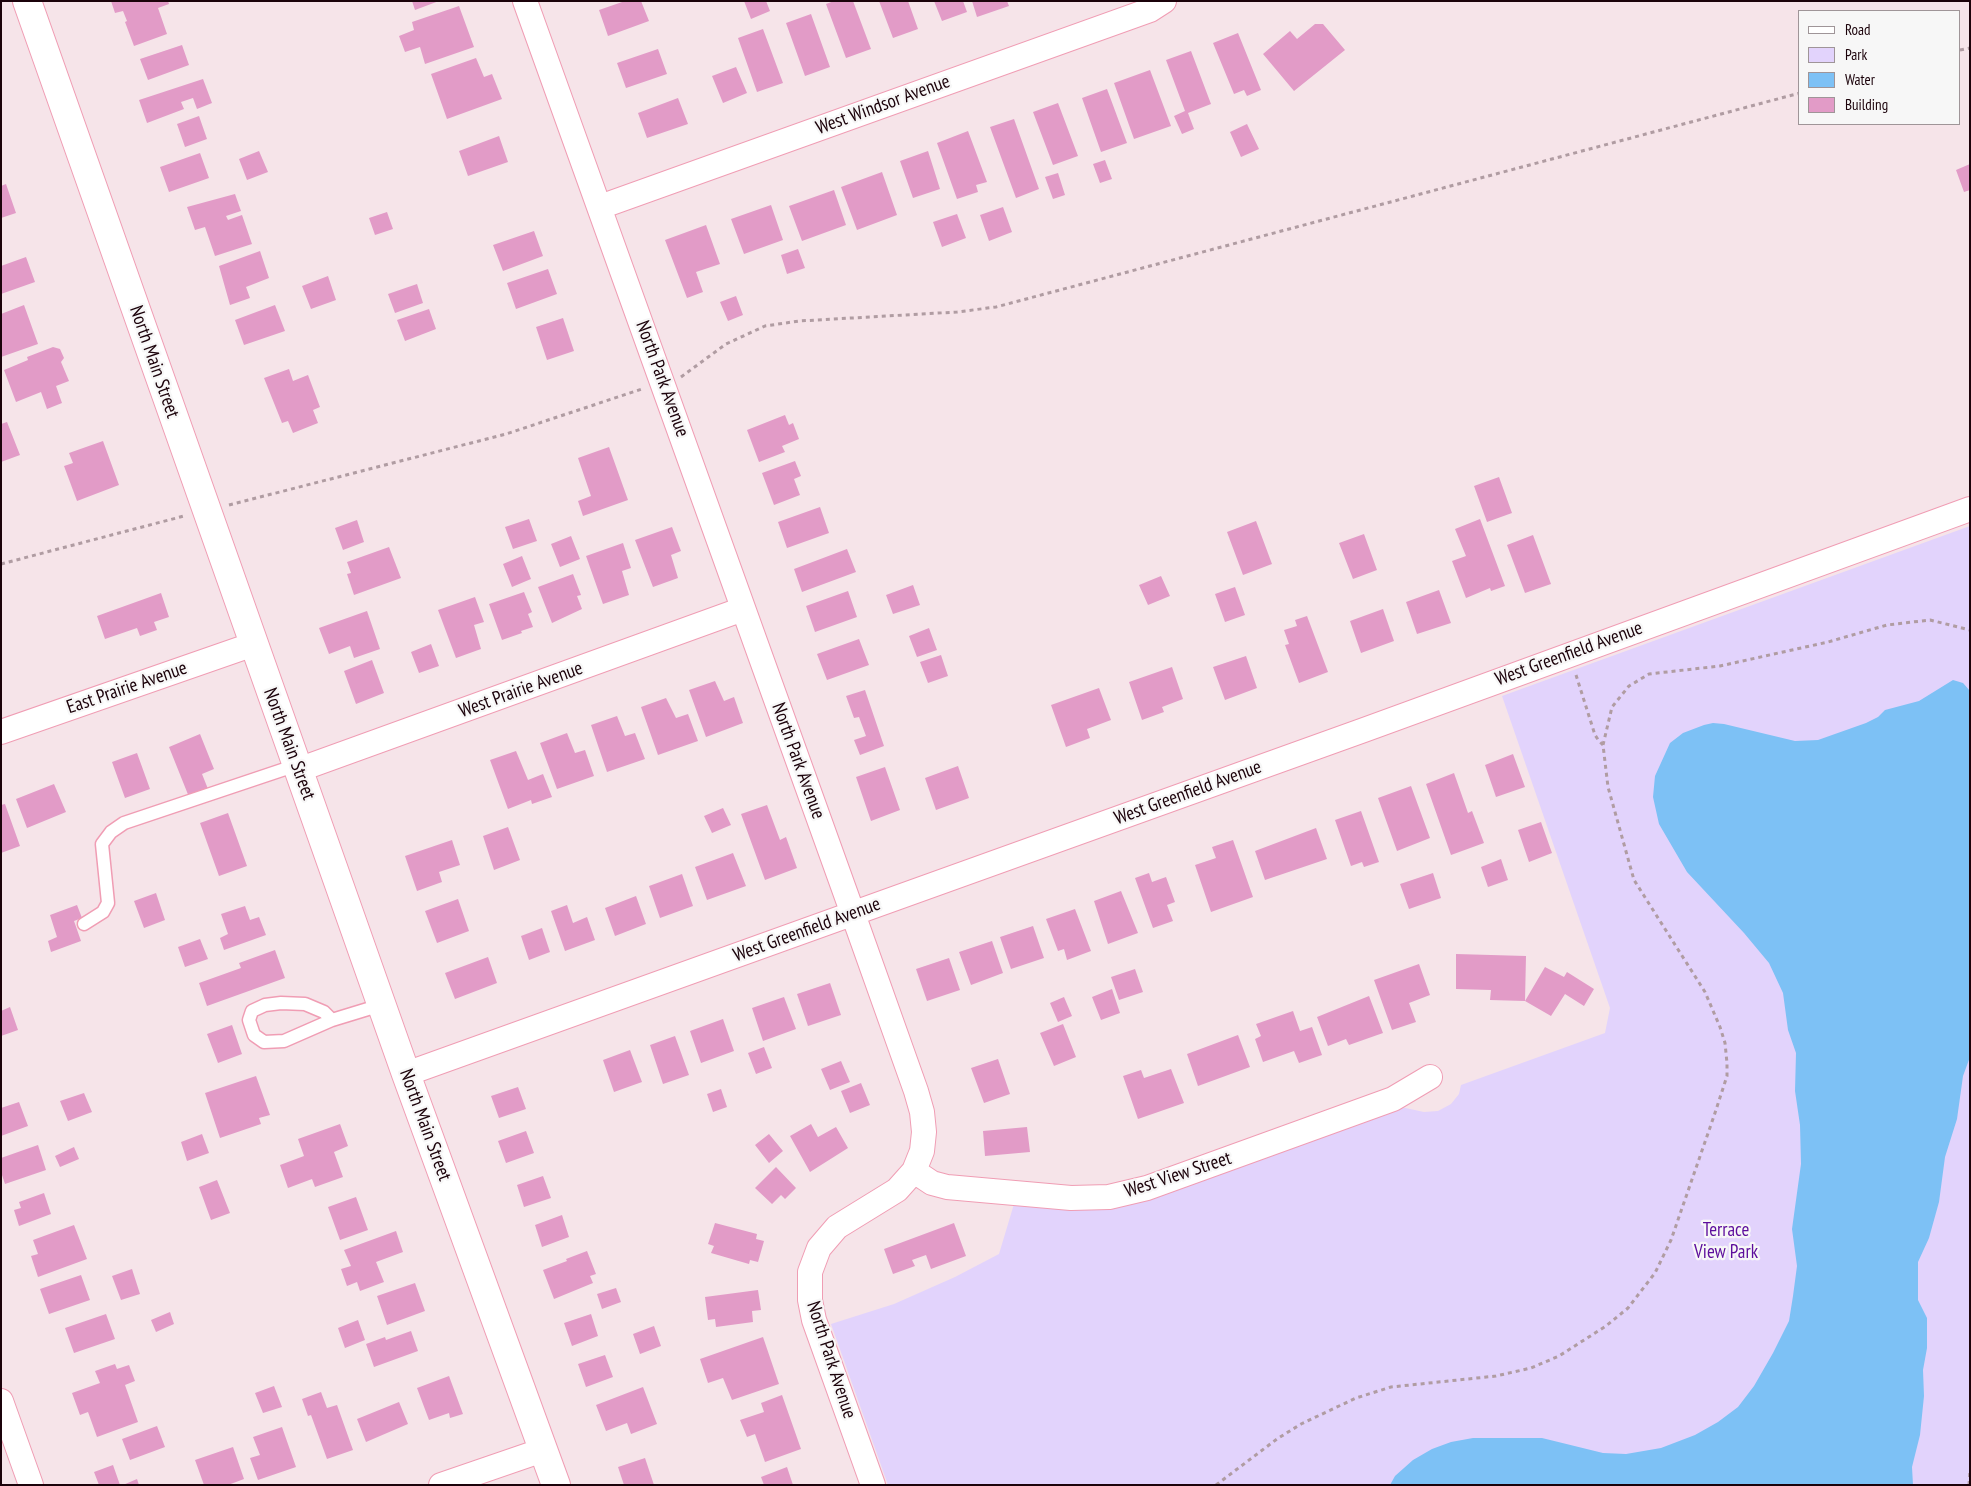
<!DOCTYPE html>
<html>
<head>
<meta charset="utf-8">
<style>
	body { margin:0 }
	#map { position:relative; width:1971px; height:1486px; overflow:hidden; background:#f6e4e9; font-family:"PT Sans Narrow",sans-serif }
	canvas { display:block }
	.frame { position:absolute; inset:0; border:2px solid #1b020a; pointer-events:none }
	.legend { position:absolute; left:1798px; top:10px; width:162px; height:115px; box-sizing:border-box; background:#f7f7f7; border:1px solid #9f9598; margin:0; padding:6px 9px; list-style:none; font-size:15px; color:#1b020a }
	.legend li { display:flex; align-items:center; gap:10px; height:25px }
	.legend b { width:25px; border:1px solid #9f9598 }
</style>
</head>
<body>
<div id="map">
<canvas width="1971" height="1486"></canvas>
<div class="frame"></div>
<ul class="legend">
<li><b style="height:6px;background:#fff"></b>Road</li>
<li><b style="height:14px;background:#e2d3fc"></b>Park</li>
<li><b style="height:14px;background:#7dc1f5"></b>Water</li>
<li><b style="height:14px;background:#e29bc7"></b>Building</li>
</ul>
</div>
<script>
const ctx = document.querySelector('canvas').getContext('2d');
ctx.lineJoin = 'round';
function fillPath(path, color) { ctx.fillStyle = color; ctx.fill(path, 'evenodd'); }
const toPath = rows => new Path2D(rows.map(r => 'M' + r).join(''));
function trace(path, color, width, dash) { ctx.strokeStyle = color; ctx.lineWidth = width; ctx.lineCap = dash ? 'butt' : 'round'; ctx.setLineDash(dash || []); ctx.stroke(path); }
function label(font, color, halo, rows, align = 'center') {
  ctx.font = font + ' "PT Sans Narrow",sans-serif'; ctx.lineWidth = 4.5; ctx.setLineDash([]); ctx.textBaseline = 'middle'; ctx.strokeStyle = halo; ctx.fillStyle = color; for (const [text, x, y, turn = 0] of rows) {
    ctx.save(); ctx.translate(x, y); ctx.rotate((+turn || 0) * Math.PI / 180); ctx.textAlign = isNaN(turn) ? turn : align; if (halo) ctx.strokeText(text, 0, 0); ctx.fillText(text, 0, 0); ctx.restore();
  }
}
const green = toPath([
	[1970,526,1970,1485,888,1485,831,1324,894,1304,955,1277,999,1254,1014,1204,1099,1208,1124,1206,1187,1185,1401,1107,1424,1112,1438,1111,1451,1104,1459,1094,1461,1085,1605,1033,1610,1008,1502,696]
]);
const water = toPath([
	[1953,680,1963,683,1970,691,1970,1057,1963,1076,1957,1119,1945,1157,1939,1202,1929,1238,1918,1262,1918,1300,1927,1318,1927,1348,1923,1370,1924,1396,1920,1435,1912,1467,1913,1485,1390,1485,1395,1476,1413,1460,1432,1449,1451,1442,1473,1438,1542,1438,1603,1453,1626,1454,1661,1448,1695,1435,1718,1422,1738,1407,1754,1386,1773,1353,1789,1321,1793,1296,1797,1266,1792,1229,1801,1164,1800,1125,1795,1091,1796,1053,1788,1030,1783,993,1769,963,1744,933,1687,872,1659,824,1653,797,1655,776,1670,743,1683,733,1704,725,1713,723,1724,724,1795,741,1818,740,1866,723,1878,717,1885,710,1919,701]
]);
const building = toPath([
	[111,1,168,1,169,4,158,8,167,34,134,46,125,22,127,21,123,11,115,13],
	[412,1,439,1,415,10],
	[625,1,641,1,649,21,608,36,599,10],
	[744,1,766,1,770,11,751,19],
	[834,1,853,1,871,49,846,58,826,4],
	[879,1,908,1,918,29,893,38],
	[934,1,963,1,967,12,942,21],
	[972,1,1007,1,1009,6,977,17],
	[459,6,474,47,425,64,420,47,405,52,399,36,414,30,412,22],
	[811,14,830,67,805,76,786,23],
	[1315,24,1323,24,1345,50,1294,91,1263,54,1290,31,1297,39],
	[763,29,783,83,757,92,738,38],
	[1238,33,1261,90,1247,96,1244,90,1234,94,1213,43],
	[182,45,189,65,148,80,140,59],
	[658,49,667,74,626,88,617,63],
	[1191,51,1211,104,1188,113,1194,129,1182,134,1174,116,1185,111,1166,60],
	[476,58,484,77,492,74,502,99,447,119,431,74],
	[736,67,747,93,723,103,712,76],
	[1150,70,1171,126,1134,139,1114,83],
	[203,79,212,103,197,109,193,98,181,102,184,109,147,123,139,100],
	[1107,89,1127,143,1101,152,1082,98],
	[678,98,688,124,647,138,638,113],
	[1058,103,1078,156,1053,165,1033,112],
	[199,116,207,139,185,147,177,124],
	[1014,119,1039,189,1016,198,990,127],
	[1247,124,1259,149,1241,157,1230,132],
	[968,131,987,182,976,185,978,192,957,199,937,143],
	[499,136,508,162,468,176,459,151],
	[259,151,268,172,247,180,239,159],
	[928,151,940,189,913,198,900,161],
	[200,153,209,178,169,192,160,167],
	[1105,160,1112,179,1100,183,1093,164],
	[1970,164,1970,190,1964,192,1956,170],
	[882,172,897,215,857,230,841,187],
	[1058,173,1065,195,1053,199,1045,177],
	[6,184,16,213,1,218,1,186],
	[834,190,846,225,802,241,789,206],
	[235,194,241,211,226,216,228,220,242,215,252,244,215,256,205,227,195,230,187,207],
	[771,205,783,240,744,254,731,219],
	[1003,207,1012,232,989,241,980,215],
	[387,212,393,229,375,235,369,218],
	[957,214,966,238,942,247,933,222],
	[706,225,720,264,696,272,703,292,687,298,665,240],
	[534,231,543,256,503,271,493,245],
	[798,249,805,268,787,274,781,255],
	[260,251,269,278,246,287,250,298,230,305,219,266],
	[26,257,35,282,1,294,1,266],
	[548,269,557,294,516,309,507,283],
	[328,276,336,300,311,309,302,286],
	[417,284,423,303,395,313,388,294],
	[736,296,743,315,728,321,720,302],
	[24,305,38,344,1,357,1,314],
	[275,305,285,331,244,345,235,320],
	[429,309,436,329,405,341,397,320],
	[563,318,574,351,547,360,536,327],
	[53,347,60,349,64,358,61,362,69,381,56,386,62,403,47,409,41,392,16,402,4,370,28,360,27,357],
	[289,369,293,381,308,375,320,407,313,410,318,423,293,433,288,421,282,423,264,378],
	[785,415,789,425,793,423,799,439,782,446,785,452,759,462,747,430],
	[7,422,20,455,1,462,1,424],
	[103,441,119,485,77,501,64,466,73,463,69,453],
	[609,447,628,500,583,516,578,501,591,496,578,458],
	[795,461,801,476,794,479,800,495,774,505,762,473],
	[1499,477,1512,513,1487,522,1474,486],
	[820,507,829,533,787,548,778,522],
	[529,519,537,541,513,549,505,527],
	[1480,519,1505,586,1491,591,1490,588,1466,598,1452,561,1466,556,1455,529],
	[357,520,364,542,343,550,335,528],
	[1256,521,1272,564,1243,575,1227,532],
	[672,527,681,551,671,555,678,578,653,587,635,540],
	[1364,534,1377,570,1353,579,1339,543],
	[1533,535,1551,584,1525,593,1507,545],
	[571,536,580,559,560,567,551,544],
	[623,543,631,568,622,571,629,595,603,604,586,556],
	[389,547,401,578,354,595,347,574,351,573,347,562],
	[847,549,856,572,802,592,794,569],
	[522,556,531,579,512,587,503,564],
	[573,574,581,595,577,596,582,609,552,623,538,587],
	[1161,576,1170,596,1148,605,1139,585],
	[913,585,920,605,893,614,886,595],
	[1235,587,1245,615,1225,622,1215,594],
	[1439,590,1451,623,1417,634,1406,602],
	[848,591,857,617,815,632,806,606],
	[524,592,532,612,528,614,533,627,521,631,522,633,502,640,489,604],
	[161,593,169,617,154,622,157,630,140,636,137,628,105,639,97,616],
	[475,597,484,622,474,625,481,649,456,658,438,610],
	[1383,609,1394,641,1361,653,1350,621],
	[367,611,380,649,354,658,350,646,329,654,319,628],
	[1307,616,1328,672,1299,683,1285,645,1289,644,1284,630,1297,626,1295,620],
	[929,628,937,650,917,657,909,636],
	[859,639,869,665,827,680,817,654],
	[431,644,439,666,419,673,411,652],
	[941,655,948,676,928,683,920,662],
	[1246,656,1257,688,1225,700,1213,667],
	[372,660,384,693,356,704,344,671],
	[1172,667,1183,699,1162,707,1164,712,1142,720,1129,682],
	[715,681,724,701,734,697,743,723,706,737,689,690],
	[1099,688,1111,720,1087,729,1090,738,1066,747,1051,705],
	[865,690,884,746,860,755,854,740,866,736,859,717,854,718,846,696],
	[666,698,676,718,688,714,698,741,658,755,641,707],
	[617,716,625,736,635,733,645,759,607,772,591,725],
	[567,733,575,753,585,750,594,776,557,789,540,743],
	[200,734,214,769,202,774,208,789,189,797,169,747],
	[516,751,528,780,543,774,552,797,532,804,531,800,508,809,490,760],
	[137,753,150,789,125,798,112,762],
	[1513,754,1525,787,1496,797,1485,765],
	[958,766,969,798,936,810,925,778],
	[885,767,900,810,871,821,856,777],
	[1454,773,1468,813,1472,811,1484,843,1451,855,1426,784],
	[54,784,66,812,27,828,16,799],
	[1411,786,1430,838,1397,851,1378,798],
	[5,804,20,846,1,853,1,805],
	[767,805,780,840,786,837,797,868,765,880,741,814],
	[723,808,731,825,712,833,704,816],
	[1361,811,1379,862,1364,867,1362,862,1351,866,1335,820],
	[228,813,247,866,219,876,200,823],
	[1541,822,1552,853,1529,862,1518,830],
	[508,827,520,860,494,870,483,836],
	[1316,828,1327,859,1265,880,1255,851],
	[452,840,460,865,439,872,442,882,417,891,405,856],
	[1233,840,1253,897,1211,912,1195,865,1216,858,1212,847],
	[733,853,746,886,707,900,695,867],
	[1501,859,1508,880,1488,887,1481,867],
	[1149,873,1152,882,1166,877,1175,902,1167,905,1173,921,1153,928,1135,878],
	[1433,873,1441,898,1409,909,1400,884],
	[682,874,693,906,660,918,649,886],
	[1121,891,1138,933,1108,944,1094,901],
	[156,893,165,920,144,928,134,901],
	[636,896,646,924,615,936,605,908],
	[458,899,469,931,437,943,425,911],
	[77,905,82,918,74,921,81,941,51,952,48,941,57,937,50,915],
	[567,905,573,923,587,917,595,940,565,951,551,911],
	[245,906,250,920,259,917,266,935,224,950,220,938,228,934,221,914],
	[1075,909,1091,951,1067,960,1064,949,1058,951,1046,919],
	[1033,926,1044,958,1011,969,1000,937],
	[542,928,550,952,529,960,521,936],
	[200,939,208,959,185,967,178,947],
	[992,941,1003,973,971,985,959,952],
	[275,950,285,978,207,1006,199,983,241,968,239,963],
	[1456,954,1526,956,1525,1001,1490,1000,1491,990,1456,989],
	[488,957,497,983,455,999,445,973],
	[949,958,960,990,927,1001,916,969],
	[1419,964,1430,995,1409,1003,1416,1022,1392,1030,1374,980],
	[1545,967,1564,977,1567,972,1594,989,1584,1006,1565,994,1551,1016,1525,1001],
	[1135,969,1143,992,1119,1000,1111,977],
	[830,983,841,1015,808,1026,797,994],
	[1112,989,1120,1013,1101,1020,1092,997],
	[1369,996,1383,1033,1349,1045,1346,1039,1328,1046,1317,1017],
	[784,997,796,1029,763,1041,752,1008],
	[1064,997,1072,1016,1058,1022,1050,1003],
	[10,1007,18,1030,1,1036,1,1011],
	[1293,1011,1300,1031,1312,1027,1322,1055,1299,1063,1294,1051,1263,1062,1255,1039,1261,1036,1256,1024],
	[723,1019,734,1051,701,1063,690,1031],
	[1063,1024,1076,1057,1054,1066,1040,1033],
	[232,1025,242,1054,218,1063,207,1034],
	[1238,1035,1250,1067,1198,1086,1187,1054],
	[675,1036,689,1075,663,1084,650,1045],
	[764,1047,772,1068,756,1074,748,1053],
	[630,1050,642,1082,614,1092,603,1060],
	[998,1059,1010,1094,984,1103,971,1068],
	[841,1061,850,1082,830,1090,821,1069],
	[1171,1069,1184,1103,1138,1119,1123,1076,1141,1070,1144,1078],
	[256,1076,270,1115,259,1118,261,1124,220,1138,205,1093],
	[861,1083,870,1105,850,1113,841,1091],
	[518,1087,526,1109,499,1118,491,1096],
	[721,1089,727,1107,713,1112,707,1094],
	[84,1093,92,1112,68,1121,60,1101],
	[19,1102,28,1126,1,1136,1,1108],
	[340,1124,348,1146,334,1152,343,1177,315,1187,312,1179,288,1188,280,1165,304,1156,298,1139],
	[811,1124,818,1137,836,1127,848,1148,810,1172,790,1136],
	[1027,1127,1030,1152,985,1156,983,1131],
	[526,1131,534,1153,506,1163,498,1141],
	[202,1134,209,1153,187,1161,181,1142],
	[769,1134,783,1151,769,1163,755,1145],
	[38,1145,46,1170,5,1184,1,1172,1,1158],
	[74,1147,79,1159,60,1167,55,1156],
	[776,1167,796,1188,785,1199,781,1195,772,1204,755,1188],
	[543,1176,551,1198,524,1207,517,1185],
	[217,1180,230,1213,211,1220,199,1187],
	[44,1193,51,1214,19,1226,14,1210,21,1208,19,1202],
	[356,1197,368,1230,340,1240,328,1207],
	[562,1215,569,1237,542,1247,535,1225],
	[715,1223,757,1234,756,1239,764,1241,758,1262,750,1260,749,1264,711,1253,714,1246,708,1244],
	[954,1223,966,1256,931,1269,926,1255,912,1260,915,1266,893,1274,884,1249],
	[74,1225,87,1259,38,1277,31,1256,38,1254,33,1240],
	[396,1231,403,1252,376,1262,384,1282,360,1291,357,1282,347,1286,341,1269,351,1266,344,1250],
	[587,1251,596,1274,590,1276,593,1283,554,1299,543,1270,567,1261,566,1259],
	[132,1269,140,1294,121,1300,112,1276],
	[81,1275,90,1300,49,1314,40,1289],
	[415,1283,425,1311,387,1325,377,1296],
	[616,1288,621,1302,602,1309,597,1294],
	[758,1290,761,1310,752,1311,753,1322,716,1327,715,1319,708,1320,705,1297],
	[170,1312,174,1324,156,1332,151,1320],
	[106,1314,115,1339,74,1353,65,1328],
	[591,1314,598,1336,572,1346,564,1323],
	[358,1320,365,1340,345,1348,338,1328],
	[654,1326,661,1346,640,1354,633,1334],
	[411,1331,418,1351,374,1367,366,1344,385,1337,386,1340],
	[763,1337,779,1384,732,1400,723,1378,708,1383,700,1359],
	[605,1355,613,1377,586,1387,578,1364],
	[115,1364,117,1369,129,1365,135,1381,125,1385,138,1422,97,1437,88,1412,80,1415,72,1393,100,1383,95,1371],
	[449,1376,463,1414,450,1418,449,1413,429,1420,417,1388],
	[274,1386,282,1407,263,1413,255,1393],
	[643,1387,657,1424,631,1434,627,1423,606,1431,596,1405],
	[321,1392,327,1408,337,1405,353,1450,327,1459,311,1415,308,1416,302,1399],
	[782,1395,801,1449,765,1462,755,1434,747,1437,740,1420,764,1412,761,1403],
	[399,1402,408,1424,366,1442,357,1419],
	[157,1426,165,1447,130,1460,122,1439],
	[282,1427,296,1467,258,1480,250,1458,260,1455,253,1437],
	[233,1447,244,1479,228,1485,204,1485,195,1460],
	[645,1458,654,1485,624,1485,618,1467],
	[113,1465,120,1485,99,1485,94,1472],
	[787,1467,793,1485,764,1485,761,1477],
	[137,1479,139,1485,123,1485]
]);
const path = toPath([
	[1960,50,1970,48],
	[681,377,726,344,765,326,799,321,957,312,996,307,1800,93],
	[229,505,506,434,642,389],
	[1,564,184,516],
	[1576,675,1595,735,1599,741,1603,745],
	[1216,1485,1277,1439,1301,1424,1356,1398,1391,1387,1496,1376,1531,1368,1559,1356,1606,1326,1628,1308,1655,1273,1671,1240,1714,1116,1727,1076,1727,1063,1725,1043,1720,1027,1705,992,1634,880,1608,787,1603,745,1612,707,1629,686,1649,674,1720,666,1828,642,1887,625,1930,620,1970,630],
	[1969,1485,1970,1470]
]);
const lane = toPath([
	[84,924,103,912,108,903,102,844,111,832,124,823,297,765],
	[332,1020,324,1012,305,1004,281,1003,265,1005,252,1011,249,1020,254,1035,264,1042,284,1041,332,1020,381,1005]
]);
const street = toPath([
	[525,1,853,914,916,1091,922,1112,924,1132,922,1151,914,1171,897,1190,837,1227,819,1248,810,1272,810,1300,814,1320,873,1485],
	[600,207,1150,10,1164,1],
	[1,732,254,644],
	[298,770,743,609],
	[406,1074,1364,730,1970,509],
	[914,1171,932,1183,947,1187,1071,1198,1109,1197,1147,1188,1393,1099,1430,1077],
	[1,1401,31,1485],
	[441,1485,543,1450]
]);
const secondary = toPath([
	[27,1,406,1074,556,1485]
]);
const streetNames = [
	["West Windsor Avenue",883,105,-20],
	["North Main Street",154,362,71],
	["North Park Avenue",662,379,70],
	["West Greenfield Avenue",1569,654,-20],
	["East Prairie Avenue",127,688,-19],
	["West Prairie Avenue",521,690,-20],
	["North Main Street",289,744,70],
	["North Park Avenue",798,761,70],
	["West Greenfield Avenue",1188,793,-20],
	["West Greenfield Avenue",807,930,-20],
	["North Main Street",425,1125,70],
	["West View Street",1178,1175,-18],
	["North Park Avenue",831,1360,72]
];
const parkNames = [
	["Terrace",1726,1231],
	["View Park",1726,1253]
];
fillPath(green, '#e2d3fc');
fillPath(water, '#7dc1f5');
fillPath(building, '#e29bc7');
trace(lane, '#f09db4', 15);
trace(street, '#f09db4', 26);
trace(secondary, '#f09db4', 30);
trace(path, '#b09ca2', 3, [4, 4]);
trace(lane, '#fff', 12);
trace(street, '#fff', 24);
trace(secondary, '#fff', 28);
label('19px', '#1b020a', '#f7f7f7', streetNames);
label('19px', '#5d0e9c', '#f7f7f7', parkNames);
</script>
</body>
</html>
